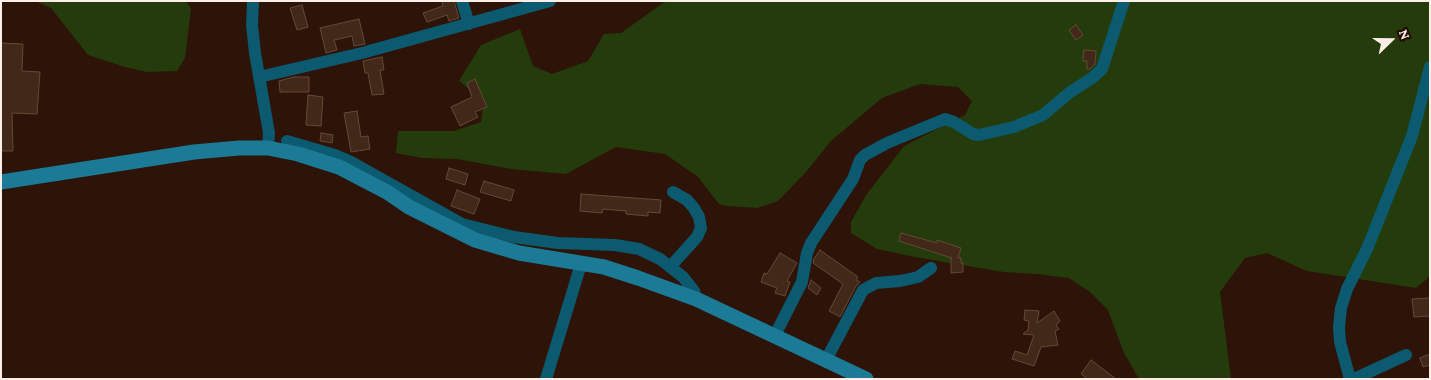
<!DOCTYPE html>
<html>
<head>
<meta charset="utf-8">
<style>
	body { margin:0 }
	#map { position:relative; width:1431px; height:380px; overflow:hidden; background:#2d1308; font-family:"Crimson Pro",serif }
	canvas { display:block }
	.frame { position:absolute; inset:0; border:2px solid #fdeee7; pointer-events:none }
	.north { position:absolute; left:1366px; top:15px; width:50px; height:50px; -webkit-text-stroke:4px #230a02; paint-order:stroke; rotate:68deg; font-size:14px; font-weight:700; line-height:20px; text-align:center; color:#fdeee7 }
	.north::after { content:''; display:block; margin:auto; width:18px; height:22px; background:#fdeee7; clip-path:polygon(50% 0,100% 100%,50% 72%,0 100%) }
</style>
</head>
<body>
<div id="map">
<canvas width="1431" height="380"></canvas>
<div class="frame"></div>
<div class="north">N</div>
</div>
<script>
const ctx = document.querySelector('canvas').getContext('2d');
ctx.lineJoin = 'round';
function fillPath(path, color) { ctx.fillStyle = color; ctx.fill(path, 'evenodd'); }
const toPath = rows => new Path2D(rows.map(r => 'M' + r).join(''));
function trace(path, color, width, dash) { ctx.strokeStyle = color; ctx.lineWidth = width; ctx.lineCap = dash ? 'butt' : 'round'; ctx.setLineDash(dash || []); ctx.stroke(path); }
const green = toPath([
	[35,1,186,1,191,9,185,58,177,71,147,72,125,67,88,55,51,8],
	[666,1,1430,1,1430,274,1427,279,1416,288,1307,271,1267,253,1245,258,1220,292,1231,379,1139,379,1124,353,1108,310,1090,292,1069,278,1037,274,1004,272,915,257,877,249,851,233,851,222,866,195,904,146,965,115,972,101,958,87,920,84,882,98,831,141,806,172,778,201,757,208,727,206,719,204,698,177,665,154,616,147,566,174,511,169,457,159,422,158,396,153,398,131,454,131,481,122,484,101,459,81,481,45,520,29,533,66,552,74,588,61,604,34,621,33]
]);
const building = toPath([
	[442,1,454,1,459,18,449,21,447,15,427,22,423,13,443,6,442,1],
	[302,5,308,27,297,30,290,8,302,5],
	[359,19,365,44,354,46,352,36,334,40,337,50,326,53,320,28,359,19],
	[1076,25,1083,35,1076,40,1069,30,1076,25],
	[1,43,23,44,22,71,40,72,37,114,12,113,13,151,1,151,1,43],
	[1084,50,1096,51,1095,64,1090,69,1087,69,1087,61,1083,61,1084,50],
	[382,57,384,70,380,70,384,94,372,95,368,73,365,73,363,61,382,57],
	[294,77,309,77,309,92,280,92,279,81,294,77],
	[475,79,487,107,475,112,478,117,460,126,451,107,472,97,467,83,475,79],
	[308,95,323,97,321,126,306,125,308,95],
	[357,111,361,137,368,136,370,149,351,152,344,113,357,111],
	[321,133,333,135,332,143,320,141,321,133],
	[449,168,468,174,465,185,446,179,449,168],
	[484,181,514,190,511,201,480,192,484,181],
	[457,190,480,199,474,214,451,206,457,190],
	[581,194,661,200,660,213,648,212,648,216,626,214,626,211,603,209,602,213,580,211,581,194],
	[901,233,937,243,937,240,961,248,958,258,961,258,961,263,963,263,963,272,951,273,951,258,952,258,899,241,901,233],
	[820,250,858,277,856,280,860,282,856,286,840,317,829,311,843,284,813,263,814,259,820,250],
	[780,253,797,263,787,281,790,282,785,296,775,293,777,288,761,282,764,273,767,274,780,253],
	[811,280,821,288,817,295,808,288,811,280],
	[1430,298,1430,316,1414,317,1412,299,1430,298],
	[1025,310,1039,311,1037,323,1054,311,1060,321,1056,325,1059,329,1055,331,1058,345,1041,347,1034,366,1012,359,1015,351,1027,355,1034,335,1023,334,1028,330,1029,321,1024,320,1025,310],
	[1430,354,1430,365,1423,367,1420,358,1430,354],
	[1091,360,1116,379,1088,379,1081,374,1091,360]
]);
const street = toPath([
	[253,1,252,25,255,53,269,133,268,148],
	[462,1,469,24],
	[259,77,362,53,550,1],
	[287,141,335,155,351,162,462,224,514,237,558,243,615,245,639,249,660,259,683,277,694,291,696,299],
	[670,267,697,237,701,228,699,217,694,208,687,200,673,192],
	[774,337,802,282,807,253,811,243,853,179,860,160,865,155,887,143,945,119,954,122,973,134,979,135,1014,127,1043,115,1069,93,1092,78,1102,69,1124,1],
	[826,360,863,290,876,283,900,281,918,277,931,268],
	[546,379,581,264],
	[1350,379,1340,342,1339,327,1341,308,1347,289,1367,249,1412,136,1430,67],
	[1354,379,1406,355]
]);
const secondary = toPath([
	[1,182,194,152,239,148,268,148,298,154,339,167,387,192,409,207,475,240,519,253,604,267,638,278,696,299,866,379]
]);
fillPath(green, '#243c0b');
fillPath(building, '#422818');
trace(building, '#654938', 1);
trace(street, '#0b5a70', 12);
trace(secondary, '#1b7b97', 15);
</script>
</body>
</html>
